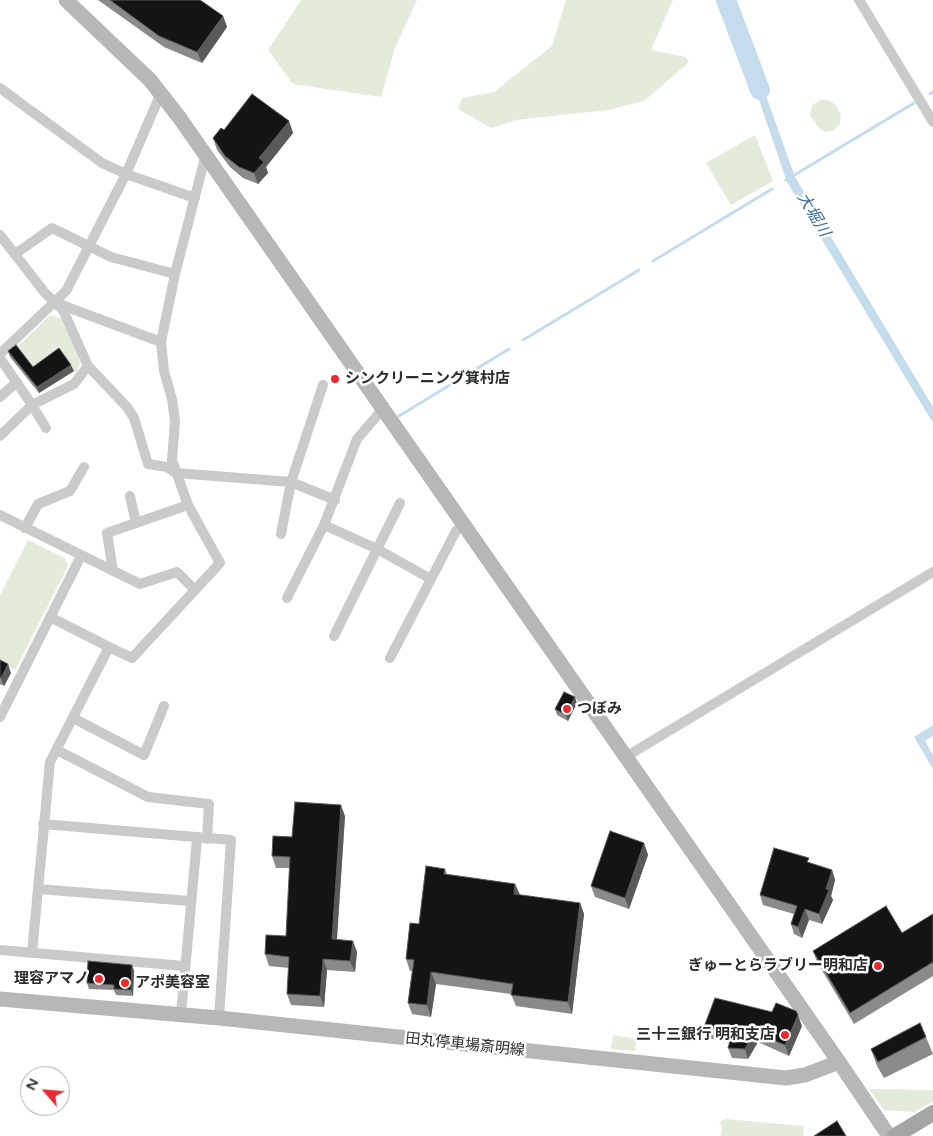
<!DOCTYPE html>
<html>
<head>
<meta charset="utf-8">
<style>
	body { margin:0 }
	#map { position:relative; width:933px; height:1136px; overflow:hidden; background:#fff; font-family:"Varela Round",sans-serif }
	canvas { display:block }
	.north { position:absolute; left:20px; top:1066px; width:50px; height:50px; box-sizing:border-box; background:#fff; border:1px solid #ababab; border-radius:50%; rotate:297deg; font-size:14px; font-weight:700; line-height:20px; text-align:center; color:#2d2d2d }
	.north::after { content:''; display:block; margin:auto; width:18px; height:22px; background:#e92a31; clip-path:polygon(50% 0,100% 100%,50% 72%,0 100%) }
</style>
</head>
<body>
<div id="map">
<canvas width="933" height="1136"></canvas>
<div class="north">N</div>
</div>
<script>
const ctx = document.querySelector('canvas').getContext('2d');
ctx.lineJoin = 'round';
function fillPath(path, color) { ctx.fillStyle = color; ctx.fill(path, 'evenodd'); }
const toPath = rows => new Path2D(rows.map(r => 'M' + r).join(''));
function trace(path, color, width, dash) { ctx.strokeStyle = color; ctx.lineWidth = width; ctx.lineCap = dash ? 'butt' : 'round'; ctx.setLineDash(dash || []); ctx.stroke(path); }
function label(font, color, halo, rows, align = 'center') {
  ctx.font = font + ' "Varela Round","Noto Sans JP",sans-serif'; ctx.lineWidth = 5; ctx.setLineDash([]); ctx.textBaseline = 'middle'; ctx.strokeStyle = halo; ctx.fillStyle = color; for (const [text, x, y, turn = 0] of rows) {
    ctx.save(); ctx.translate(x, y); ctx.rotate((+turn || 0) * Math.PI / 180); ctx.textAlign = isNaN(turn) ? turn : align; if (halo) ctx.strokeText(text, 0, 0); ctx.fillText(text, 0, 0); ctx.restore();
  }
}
const green = toPath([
	[301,0,417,0,395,48,381,97,293,84,268,50],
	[566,0,673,0,651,50,685,57,689,62,644,101,608,110,516,120,491,128,458,109,462,98,494,92,552,46],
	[821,100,828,100,836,105,841,115,840,124,834,130,825,132,819,128,810,115,812,105],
	[755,135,773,181,731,205,706,163],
	[50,315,61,318,78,355,80,364,76,373,61,353,36,372,18,346],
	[28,540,65,558,68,566,15,670,0,662,0,595],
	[613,1035,637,1039,635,1051,611,1049],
	[869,1089,933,1090,933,1102,914,1112,884,1110],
	[725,1119,804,1126,803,1136,721,1136,722,1126,719,1123]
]);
const water = toPath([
	[755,65,795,177,933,407,933,423,787,182,748,68],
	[933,725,933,736,925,741,933,755,933,769,914,737]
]);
const stream = toPath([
	[930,94,933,92],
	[786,180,914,103],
	[653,261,772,189],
	[523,340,639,270],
	[399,416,509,349]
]);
const river = toPath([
	[726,0,760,90]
]);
const street = toPath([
	[859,0,933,122],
	[0,88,102,163,126,174,195,198],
	[0,235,45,293,63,310,88,366,127,407,134,418,148,464,167,467,176,473,291,482,335,500],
	[15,254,52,228,111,257,175,274],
	[59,304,161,342],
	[0,354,66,291,126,174,161,93],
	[0,358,32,405,74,384,88,366],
	[0,397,17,382],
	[0,436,32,405,46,428],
	[130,496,136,523],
	[0,515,140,584,177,572,195,590,132,658,109,647,50,762,32,953],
	[324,525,377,549,431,579],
	[25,528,38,504,70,491,84,467],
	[281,534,291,482,323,385],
	[113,571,107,533,188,505],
	[195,590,220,563,188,505,172,460,175,421,172,399,164,371,161,342,175,274,206,154],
	[287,598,324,525,357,439,382,410],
	[50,617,109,647],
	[334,636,400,503],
	[390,658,456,531,464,525],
	[0,717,81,556],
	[73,718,144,755,164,706],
	[57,750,148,797,209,804,207,839],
	[627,756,933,572],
	[43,824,231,840,219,1018],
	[38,889,190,901],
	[0,950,184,966],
	[181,1014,197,839]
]);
const secondary = toPath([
	[66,0,150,80,179,117,839,1062],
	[0,999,219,1018,786,1078,805,1075,839,1062,889,1136]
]);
const primary = toPath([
	[895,1136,933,1113]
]);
const wall = toPath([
	[98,0,200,0,223,16,227,27,202,63,164,47],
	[289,121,293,133,266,167,268,173,258,184,243,178,230,167,217,150,213,138,224,130],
	[8,351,33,367,74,371,39,393,10,357],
	[0,660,11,673,4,686,0,684],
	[577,703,568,721,557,715,555,709],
	[345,816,337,940,357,952,355,972,327,970,324,1007,291,1005,287,994,289,968,269,966,265,954,286,936,290,868,276,868,272,856,292,837],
	[644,843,648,855,629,909,595,897,591,886],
	[811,863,832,870,835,880,831,896,833,900,822,924,809,920,802,938,794,934,791,924,794,914,763,905,760,895],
	[445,869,447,874,515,884,520,895,580,903,584,914,572,1014,516,1006,511,994,436,984,431,1017,412,1014,408,1003,412,971,410,971,406,959],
	[933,914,933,976,854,1024,817,962,813,951,902,933],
	[132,965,134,971,133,996,116,995,114,990,89,989,87,983],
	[802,1026,789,1056,758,1042,748,1059,732,1058,728,1048,730,1043,708,1038,704,1027],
	[926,1037,933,1054,884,1078,877,1066,871,1049]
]);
const shadedWall = toPath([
	[223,16,227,27,202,63,197,52],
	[289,121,293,133,266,167,268,173,258,184,254,173,259,158],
	[71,365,74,371,39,393,37,387],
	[8,664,11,673,4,686,1,678],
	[575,697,577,703,568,721,566,715],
	[341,805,345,816,336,951,332,939],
	[644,843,648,855,629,909,625,898],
	[832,870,835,880,831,896,833,900,822,924,819,914],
	[515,884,520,895,514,894],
	[580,903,584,914,572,1014,568,1002],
	[805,909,809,920,802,938,798,927],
	[353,941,357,952,355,972,350,961],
	[323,959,327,970,324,1007,320,996],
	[132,965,134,971,133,996,131,990],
	[431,972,436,984,431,1017,427,1005],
	[798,1015,802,1026,789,1056,785,1045],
	[754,1032,758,1042,748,1059,745,1049]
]);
const building = toPath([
	[110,0,200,0,223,16,197,52,159,36,110,0],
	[252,94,289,121,259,158,264,162,254,173,239,167,225,156,213,138,221,128,224,130,252,94],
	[16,345,33,367,59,348,71,365,37,387,8,351,16,345],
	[0,660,8,664,1,678,0,677,0,660],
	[564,692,575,697,566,715,555,709,564,692],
	[295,802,341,805,332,939,353,941,350,961,323,959,320,996,287,994,289,957,265,954,266,935,286,936,290,857,272,856,273,836,292,837,295,802],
	[610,831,644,843,625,898,591,886,610,831],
	[774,848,809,858,807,862,832,870,826,889,829,890,819,914,805,909,798,927,791,924,797,906,760,895,774,848],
	[426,866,445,869,444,874,515,884,514,894,580,903,568,1002,511,995,513,984,431,972,427,1005,408,1003,414,960,406,959,410,923,419,924,426,866],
	[886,906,902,933,933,914,933,962,850,1013,813,951,886,906],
	[88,961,132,965,131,990,114,989,114,985,87,983,88,961],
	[715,998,772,1012,776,1003,796,1011,798,1015,785,1045,754,1032,745,1049,728,1048,732,1034,704,1027,715,998],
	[920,1023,926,1037,878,1062,871,1049,920,1023],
	[837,1121,846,1136,814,1136,837,1121]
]);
const markers = [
	[335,379,5,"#e92a31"],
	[567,709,5,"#e92a31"],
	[878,966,5,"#e92a31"],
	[99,979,5,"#e92a31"],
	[125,983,5,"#e92a31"],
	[785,1035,5,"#e92a31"]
];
const poiNames = [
	["シンクリーニング箕村店",345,379],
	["つぼみ",577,709],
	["ぎゅーとらラブリー明和店",868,966,"right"],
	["理容アマノ",89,979,"right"],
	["アポ美容室",135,983],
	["三十三銀行 明和支店",775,1035,"right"]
];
const streetNames = [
	["田丸停車場斎明線",465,1045,6]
];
const waterNames = [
	["大堀川",813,215,59]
];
fillPath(green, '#e3ebda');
fillPath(water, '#c5dcec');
trace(stream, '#c5dcec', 3);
trace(river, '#c5dcec', 20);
trace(street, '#cacaca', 10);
trace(secondary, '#b7b7b7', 15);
trace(primary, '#a5a5a5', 16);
fillPath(wall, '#8a8a8a');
fillPath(shadedWall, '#5a5a5a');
fillPath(building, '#141414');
trace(building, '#5a5a5a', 1);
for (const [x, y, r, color] of markers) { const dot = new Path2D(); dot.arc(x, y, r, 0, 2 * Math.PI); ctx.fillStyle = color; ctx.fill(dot); trace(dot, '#fff', 2); }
label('bold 15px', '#2d2d2d', '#fff', poiNames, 'left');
label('15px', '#2d2d2d', '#fff', streetNames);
label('italic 16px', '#396c91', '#fff', waterNames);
</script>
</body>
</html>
